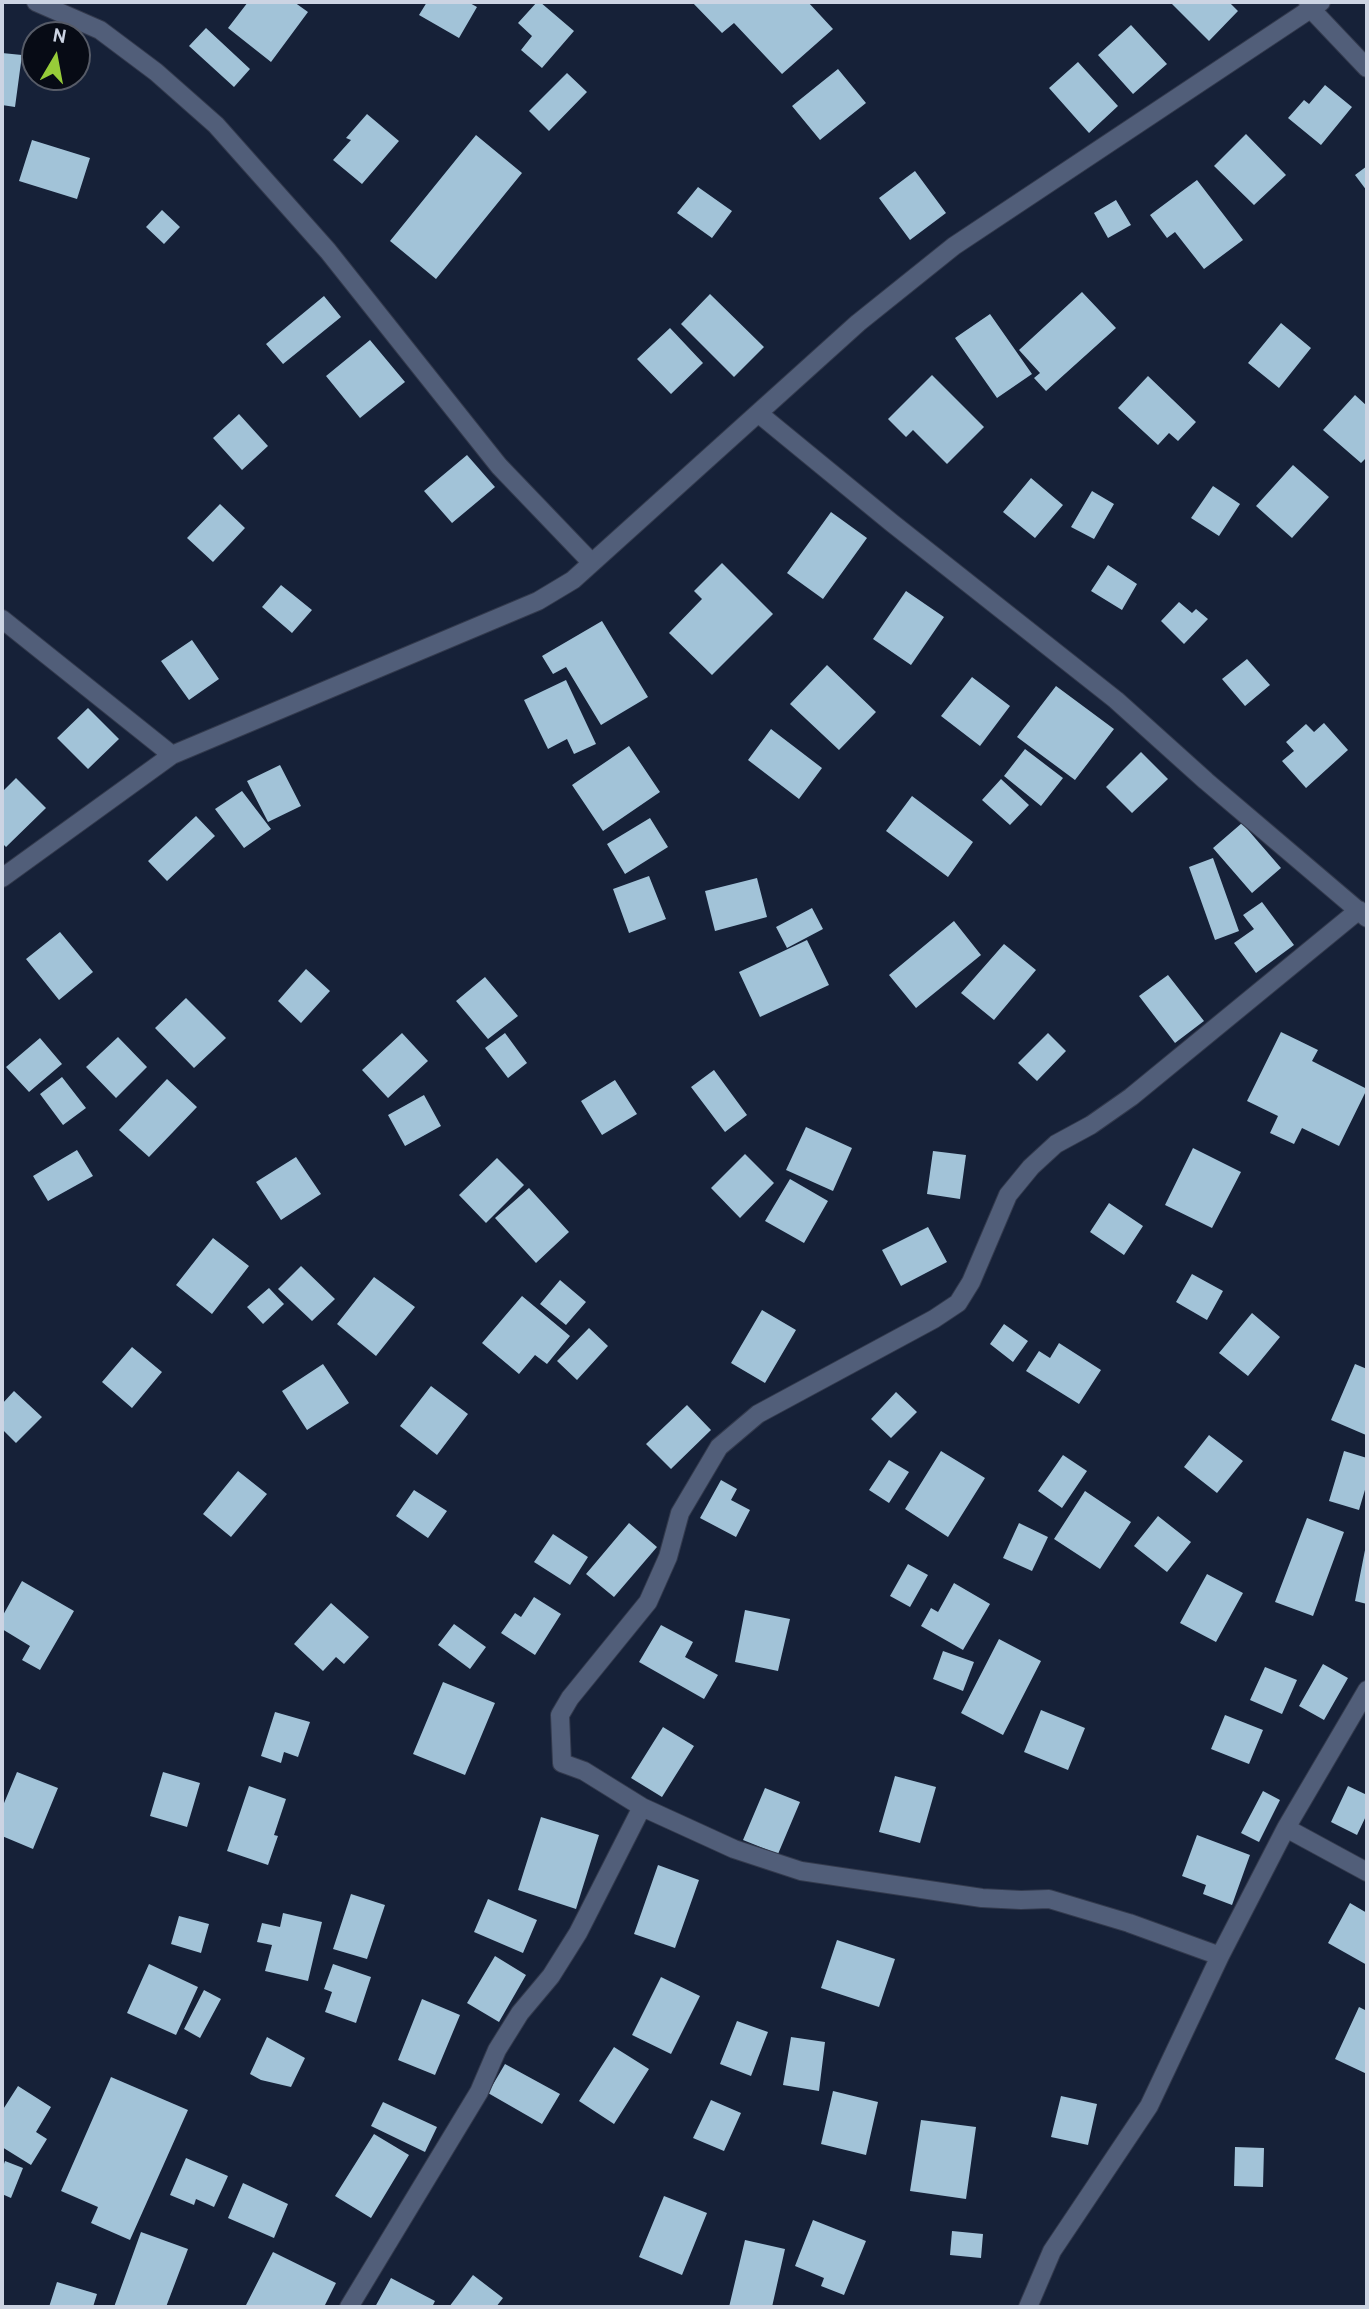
<!DOCTYPE html>
<html>
<head>
<meta charset="utf-8">
<style>
	body { margin:0 }
	#map { position:relative; width:1369px; height:2309px; overflow:hidden; background:#162138; font-family:Overpass,sans-serif }
	canvas { display:block }
	.frame { position:absolute; inset:0; border:4px solid #ccd4e3; pointer-events:none }
	.north { position:absolute; left:21px; top:21px; width:70px; height:70px; box-sizing:border-box; background:#070b15; border:2px solid #565b67; border-radius:50%; rotate:10deg; font-size:19px; font-weight:700; line-height:28px; text-align:center; color:#ccd4e3 }
	.north::after { content:''; display:block; margin:auto; width:24px; height:32px; background:#97cc39; clip-path:polygon(50% 0,100% 100%,50% 72%,0 100%) }
</style>
</head>
<body>
<div id="map">
<canvas width="1369" height="2309"></canvas>
<div class="frame"></div>
<div class="north">N</div>
</div>
<script>
const ctx = document.querySelector('canvas').getContext('2d');
ctx.lineJoin = 'round';
function fillPath(path, color) { ctx.fillStyle = color; ctx.fill(path, 'evenodd'); }
const toPath = rows => new Path2D(rows.map(r => 'M' + r).join(''));
function trace(path, color, width, dash) { ctx.strokeStyle = color; ctx.lineWidth = width; ctx.lineCap = dash ? 'butt' : 'round'; ctx.setLineDash(dash || []); ctx.stroke(path); }
const building = toPath([
	[248,2,294,2,308,12,271,62,228,28],
	[427,2,468,2,477,7,459,38,419,15],
	[537,2,540,2,574,31,542,68,521,50,532,36,518,23],
	[692,2,808,2,833,29,782,74,734,23,722,33],
	[1170,2,1229,2,1238,11,1209,41],
	[1131,25,1167,64,1133,94,1098,55],
	[206,28,250,69,234,87,189,46],
	[2,53,22,55,15,107,2,105],
	[1078,62,1118,106,1089,133,1049,88],
	[838,69,866,103,820,140,792,106],
	[567,73,587,92,549,131,529,111],
	[1325,85,1352,107,1321,145,1288,118,1304,100,1309,104],
	[367,114,399,141,362,184,333,160,351,140,346,138],
	[1246,134,1286,175,1254,205,1214,166],
	[476,135,522,173,436,279,390,241],
	[32,140,90,158,77,199,19,181],
	[1367,166,1367,191,1355,175],
	[915,171,946,213,910,240,879,198],
	[1197,180,1243,240,1204,269,1175,232,1167,238,1150,215],
	[698,187,732,211,712,238,677,213],
	[1116,200,1131,225,1108,238,1094,213],
	[162,210,180,227,164,244,146,227],
	[1082,292,1116,328,1046,391,1034,378,1040,373,1019,350],
	[710,294,764,347,734,377,681,324],
	[324,296,341,317,283,364,266,344],
	[990,314,1032,374,997,398,955,338],
	[1281,323,1311,348,1279,388,1248,363],
	[670,328,703,363,671,394,637,359],
	[370,340,405,382,360,418,326,376],
	[932,375,984,427,947,464,913,430,906,437,888,419],
	[1148,376,1196,422,1178,441,1169,433,1158,445,1118,408],
	[1355,395,1367,406,1367,457,1361,463,1323,430],
	[239,414,268,446,242,470,213,438],
	[467,455,495,487,452,523,424,491],
	[1293,465,1329,497,1292,538,1256,506],
	[1031,478,1063,505,1035,538,1003,512],
	[1213,486,1240,504,1219,536,1191,518],
	[1092,491,1114,504,1094,539,1071,527],
	[220,504,245,528,213,562,187,538],
	[831,512,867,538,823,599,787,573],
	[722,563,773,614,712,675,669,633,702,599,694,591],
	[1108,565,1137,584,1122,610,1091,591],
	[281,585,312,610,292,633,262,607],
	[906,591,944,617,911,665,873,639],
	[1179,602,1192,613,1196,609,1208,619,1184,644,1161,621],
	[602,621,648,697,601,725,566,667,553,674,542,656],
	[192,640,219,679,189,700,161,661],
	[1247,659,1270,685,1245,706,1222,679],
	[827,665,876,712,839,750,790,704],
	[972,677,1010,706,980,746,941,716],
	[566,680,596,744,574,754,567,739,548,749,524,700],
	[1056,686,1114,729,1075,780,1017,737],
	[88,708,119,739,88,769,57,738],
	[1324,723,1348,750,1306,788,1282,761,1294,751,1286,742,1306,724,1314,732],
	[771,729,822,768,799,799,748,760],
	[629,746,660,792,603,831,572,785],
	[1025,749,1063,778,1041,806,1004,776],
	[1141,752,1168,779,1132,813,1106,787],
	[280,765,301,806,268,822,247,781],
	[16,778,46,808,6,847,2,843,2,792],
	[1001,779,1029,805,1010,825,982,800],
	[242,791,271,829,244,848,215,809],
	[912,796,973,842,948,877,886,831],
	[196,816,215,836,167,881,148,861],
	[650,818,668,847,625,874,607,844],
	[1242,823,1281,868,1252,893,1213,848],
	[1213,858,1239,931,1215,940,1189,867],
	[649,876,666,919,629,933,613,889],
	[757,878,767,917,715,931,705,891],
	[1262,902,1294,945,1256,973,1234,943,1254,929,1243,915],
	[812,908,823,929,787,948,776,927],
	[954,921,981,955,916,1008,889,975],
	[60,932,93,972,59,1000,26,959],
	[807,940,829,985,760,1017,739,972],
	[1004,944,1036,970,994,1020,961,993],
	[306,969,330,991,301,1023,278,1001],
	[1168,975,1204,1021,1175,1043,1139,996],
	[485,977,518,1016,488,1039,456,1001],
	[186,998,226,1038,194,1068,155,1028],
	[1281,1032,1318,1050,1312,1061,1367,1089,1339,1146,1302,1128,1294,1144,1270,1133,1278,1116,1247,1101],
	[402,1033,428,1061,388,1098,362,1070],
	[505,1033,527,1063,508,1078,485,1048],
	[1048,1033,1066,1051,1037,1081,1018,1063],
	[118,1037,147,1067,116,1098,86,1067],
	[40,1038,62,1064,29,1092,6,1067],
	[714,1070,747,1115,725,1132,691,1087],
	[62,1077,86,1108,63,1125,40,1094],
	[167,1079,197,1107,149,1157,119,1130],
	[615,1080,637,1114,602,1135,581,1101],
	[424,1095,441,1126,405,1146,388,1115],
	[806,1127,852,1148,833,1191,786,1170],
	[1193,1148,1241,1172,1212,1228,1165,1205],
	[77,1150,93,1176,48,1201,33,1176],
	[933,1151,966,1155,960,1199,927,1194],
	[745,1154,774,1183,740,1218,711,1188],
	[296,1157,321,1194,281,1220,256,1182],
	[497,1158,524,1185,486,1223,459,1195],
	[790,1179,828,1201,804,1243,765,1221],
	[529,1188,569,1232,536,1263,495,1218],
	[1109,1203,1143,1226,1124,1255,1090,1232],
	[928,1227,947,1262,901,1286,882,1250],
	[213,1238,249,1266,212,1314,176,1285],
	[301,1266,335,1299,312,1321,278,1289],
	[1192,1274,1223,1291,1207,1320,1176,1302],
	[374,1277,415,1307,376,1356,337,1324],
	[560,1280,586,1302,566,1325,540,1304],
	[269,1288,284,1304,263,1324,247,1307],
	[522,1296,570,1336,547,1364,535,1355,519,1374,482,1343],
	[762,1310,796,1330,765,1383,731,1363],
	[1252,1313,1280,1337,1248,1376,1219,1353],
	[1004,1324,1028,1341,1013,1362,990,1344],
	[589,1328,608,1346,577,1380,557,1361],
	[1059,1343,1101,1370,1079,1404,1026,1371,1039,1351,1050,1358],
	[132,1347,162,1372,132,1408,102,1382],
	[323,1364,349,1403,307,1430,282,1391],
	[1355,1364,1367,1369,1366,1435,1331,1420],
	[431,1386,468,1414,437,1455,400,1426],
	[14,1391,42,1417,16,1443,2,1429,2,1404],
	[896,1392,917,1412,891,1438,871,1419],
	[687,1405,711,1430,671,1469,646,1444],
	[1209,1435,1243,1461,1217,1493,1184,1467],
	[941,1451,985,1478,948,1537,905,1509],
	[1344,1451,1367,1458,1367,1483,1359,1510,1329,1501],
	[1063,1455,1087,1471,1062,1508,1038,1491],
	[889,1460,909,1472,889,1503,869,1490],
	[238,1471,267,1494,231,1537,203,1514],
	[721,1480,737,1489,731,1500,750,1510,736,1537,700,1518],
	[414,1490,447,1511,428,1538,396,1516],
	[1085,1491,1131,1522,1100,1569,1054,1539],
	[1158,1516,1191,1542,1167,1572,1134,1546],
	[1307,1518,1344,1532,1313,1616,1275,1602],
	[629,1523,657,1547,614,1597,586,1574],
	[1019,1523,1048,1537,1032,1571,1003,1558],
	[553,1534,588,1557,570,1585,534,1562],
	[1366,1545,1367,1545,1367,1604,1355,1601],
	[908,1564,928,1575,910,1607,890,1596],
	[1207,1574,1243,1593,1216,1642,1180,1623],
	[22,1581,74,1611,40,1670,22,1660,30,1646,2,1629,2,1617],
	[954,1583,990,1604,963,1650,921,1626,931,1608,938,1612],
	[534,1597,561,1614,535,1655,501,1633,515,1613,521,1617],
	[331,1603,369,1637,344,1664,336,1657,323,1671,294,1644],
	[745,1610,790,1619,778,1671,735,1662],
	[454,1624,486,1647,470,1669,438,1645],
	[661,1625,693,1642,685,1657,718,1675,704,1699,639,1662],
	[999,1639,1041,1661,1003,1735,961,1713],
	[943,1651,974,1662,963,1691,933,1679],
	[1323,1664,1348,1678,1324,1720,1299,1706],
	[1265,1667,1297,1680,1282,1714,1250,1700],
	[443,1682,495,1703,465,1775,413,1754],
	[1041,1710,1085,1728,1068,1770,1024,1752],
	[275,1712,310,1722,298,1757,284,1752,281,1763,261,1756],
	[1225,1715,1263,1730,1249,1764,1211,1749],
	[663,1727,694,1746,662,1797,631,1778],
	[17,1772,58,1788,33,1849,2,1836,2,1808],
	[163,1772,200,1783,187,1827,150,1816],
	[895,1776,936,1787,920,1843,879,1832],
	[249,1786,286,1799,274,1835,278,1836,268,1865,227,1851],
	[1348,1786,1367,1795,1367,1814,1357,1835,1331,1822],
	[765,1788,800,1802,778,1854,743,1840],
	[1263,1791,1280,1800,1259,1842,1241,1833],
	[541,1817,599,1835,576,1909,518,1890],
	[1197,1835,1250,1855,1232,1905,1203,1894,1206,1885,1182,1876],
	[658,1865,699,1880,675,1948,634,1934],
	[351,1894,385,1905,367,1959,333,1949],
	[488,1899,537,1920,523,1953,474,1932],
	[1350,1903,1367,1913,1367,1965,1328,1943],
	[283,1913,322,1922,308,1981,265,1971,272,1945,257,1942,262,1923,280,1927],
	[179,1916,209,1924,201,1953,171,1944],
	[837,1940,895,1959,879,2007,821,1988],
	[495,1956,526,1975,499,2022,467,2003],
	[149,1964,198,1987,176,2035,127,2013],
	[333,1964,371,1977,356,2023,325,2012,332,1992,324,1989],
	[661,1977,700,1996,671,2054,632,2035],
	[204,1990,221,1999,200,2038,184,2029],
	[422,1999,460,2015,435,2075,398,2060],
	[1359,2007,1367,2011,1367,2074,1335,2059],
	[737,2021,768,2032,751,2076,720,2064],
	[267,2037,305,2058,291,2087,261,2080,250,2074],
	[791,2037,825,2042,819,2091,783,2085],
	[614,2047,649,2069,614,2124,579,2101],
	[505,2064,560,2094,542,2124,488,2093],
	[111,2077,188,2110,130,2240,91,2223,98,2207,61,2191],
	[18,2086,51,2107,36,2132,47,2139,31,2165,2,2147,2,2111],
	[833,2091,878,2102,866,2155,821,2144],
	[1061,2096,1097,2104,1088,2145,1051,2137],
	[711,2100,741,2113,724,2151,693,2138],
	[383,2102,437,2127,425,2152,371,2126],
	[921,2120,976,2127,966,2199,910,2191],
	[374,2134,409,2155,371,2218,335,2196],
	[1235,2147,1264,2148,1263,2187,1234,2186],
	[186,2158,228,2176,214,2207,196,2199,194,2205,170,2195],
	[5,2161,23,2168,11,2198,2,2194,2,2170],
	[243,2183,288,2204,274,2238,228,2218],
	[664,2196,707,2213,682,2275,639,2257],
	[813,2220,866,2241,844,2295,821,2286,824,2278,795,2266],
	[952,2231,983,2234,981,2258,950,2255],
	[141,2232,188,2249,166,2307,114,2307],
	[745,2240,785,2249,772,2307,729,2307],
	[273,2252,336,2283,324,2307,245,2307],
	[473,2275,503,2298,496,2307,449,2307],
	[391,2278,435,2301,432,2307,375,2307],
	[57,2282,97,2294,93,2307,49,2307]
]);
const street = toPath([
	[36,2,100,30,156,72,216,125,328,251,499,466,592,563],
	[1308,2,1311,9,1367,68],
	[758,413,892,523,1116,700,1206,781,1367,918],
	[2,619,172,755],
	[2,878,172,755,538,601,573,580,858,323,954,246,1321,2],
	[1286,1828,1367,1872],
	[1220,1956,1129,1923,1049,1899,1021,1900,982,1898,801,1871,734,1849,642,1807,584,1771,562,1763,560,1715,570,1698,648,1602,668,1557,680,1513,719,1447,758,1414,934,1319,958,1303,971,1282,1008,1195,1031,1167,1056,1144,1091,1125,1131,1097,1359,910],
	[349,2307,479,2092,497,2050,520,2013,551,1976,578,1933,642,1807],
	[1028,2307,1052,2251,1149,2106,1220,1956,1286,1828,1367,1690]
]);
fillPath(building, '#a2c3d8');
trace(street, '#333a4d', 20);
trace(street, '#515e79', 18);
</script>
</body>
</html>
